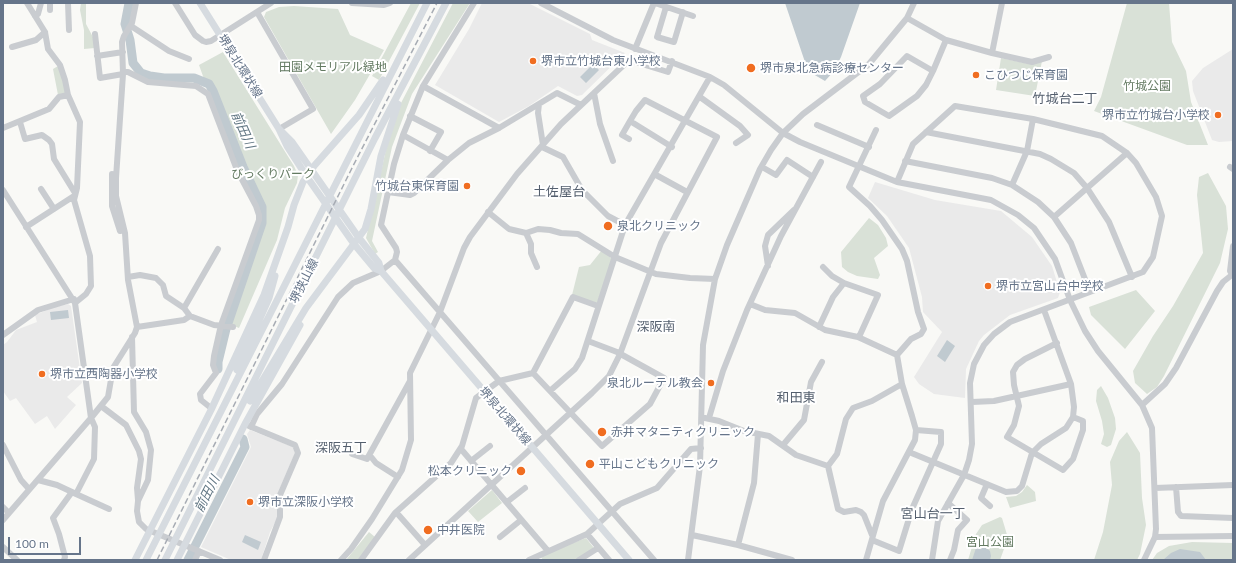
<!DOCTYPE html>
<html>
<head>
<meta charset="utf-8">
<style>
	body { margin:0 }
	#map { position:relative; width:1236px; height:563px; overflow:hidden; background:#f9f9f6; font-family:Lato,sans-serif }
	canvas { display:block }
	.frame { position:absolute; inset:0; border:4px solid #66758a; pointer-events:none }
	.scale { position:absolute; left:8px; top:537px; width:73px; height:18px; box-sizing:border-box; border:2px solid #66758a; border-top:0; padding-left:5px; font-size:12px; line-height:14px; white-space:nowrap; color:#66758a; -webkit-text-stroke:3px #fff; paint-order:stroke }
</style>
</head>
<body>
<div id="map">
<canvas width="1236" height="563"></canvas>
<div class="frame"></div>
<div class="scale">100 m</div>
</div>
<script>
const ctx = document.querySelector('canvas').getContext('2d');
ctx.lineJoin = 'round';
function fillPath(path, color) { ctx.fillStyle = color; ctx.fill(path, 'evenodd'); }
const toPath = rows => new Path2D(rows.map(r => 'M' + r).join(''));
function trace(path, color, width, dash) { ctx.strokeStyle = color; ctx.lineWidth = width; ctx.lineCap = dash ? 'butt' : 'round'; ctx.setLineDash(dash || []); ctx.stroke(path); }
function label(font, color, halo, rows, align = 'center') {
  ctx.font = font + ' Lato,"Noto Sans JP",sans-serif'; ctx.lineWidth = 4; ctx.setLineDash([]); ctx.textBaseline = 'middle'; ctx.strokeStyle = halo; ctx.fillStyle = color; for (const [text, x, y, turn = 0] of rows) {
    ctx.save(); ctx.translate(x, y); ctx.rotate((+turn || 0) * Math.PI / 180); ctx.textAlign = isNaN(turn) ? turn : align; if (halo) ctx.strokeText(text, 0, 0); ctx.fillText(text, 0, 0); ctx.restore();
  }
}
const built = toPath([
	[482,3,528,3,590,34,592,40,625,53,582,95,577,96,558,86,529,106,499,122,435,85,469,29],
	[1233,49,1233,141,1219,142,1212,140,1193,91,1192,81,1203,68],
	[875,182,935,200,1001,211,1032,237,1052,266,1060,292,1058,298,1010,315,984,335,979,341,966,369,965,398,934,394,919,384,914,377,942,332,923,312,922,297,909,248,887,216,868,198],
	[68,304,71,306,82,383,67,397,76,405,55,429,47,416,35,424,16,398,10,401,3,391,3,345,7,342,16,330,37,322,35,315,54,307],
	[250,430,293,447,295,453,277,495,278,517,270,532,261,560,231,560,201,547,251,447,247,434]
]);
const green = toPath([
	[81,3,86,4,86,24,94,39,95,48,84,49,84,30,80,10],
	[411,3,420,3,379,80,372,76],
	[453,3,470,3,412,94,392,147,372,241,378,252,375,254,366,238,387,145,401,103],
	[1127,3,1169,3,1172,42,1186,71,1191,102,1208,145,1187,145,1094,111,1101,97],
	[294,6,338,9,350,35,384,50,355,100,331,134,264,17,266,12,279,7],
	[223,52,294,166,298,175,297,183,285,208,277,240,239,328,229,324,266,221,263,204,246,168,216,92,211,85,204,79,199,65],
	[1001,58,1029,64,1042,61,1035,96,996,90],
	[58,66,62,75,66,94,58,95,53,69],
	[1208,173,1226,206,1228,229,1220,263,1164,376,1157,387,1147,394,1135,383,1133,371,1153,336,1173,306,1203,253,1197,195,1199,177],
	[869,218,878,225,886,238,888,246,874,258,880,275,878,279,857,276,848,272,842,267,841,252],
	[602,250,612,259,597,303,572,295,579,267,590,265],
	[1136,290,1155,311,1125,349,1091,315,1089,307],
	[1101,386,1108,398,1115,418,1116,429,1111,445,1107,447,1101,444,1104,434,1102,421,1096,401,1097,390],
	[1127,432,1140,453,1142,498,1146,525,1140,554,1137,560,1094,560,1103,532,1112,485,1110,462,1119,441],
	[1027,485,1035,492,1036,501,1010,508,1006,497,1016,496,1022,492],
	[492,490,502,503,478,522,468,511],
	[1000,517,1002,518,1008,538,1000,560,968,560,976,534,982,525],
	[369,532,375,537,358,560,346,560],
	[586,538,594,548,575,560,543,560,541,557,549,552],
	[1192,542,1233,543,1233,560,1152,560,1157,553,1169,546]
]);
const water = toPath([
	[785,3,860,3,841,57,834,71,825,81,813,74,806,65],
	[593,64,599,70,586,83,580,77],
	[68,310,69,318,51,320,50,312],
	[947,340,955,346,945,362,937,356],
	[245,535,261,542,258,550,242,542],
	[980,543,990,551,991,556,990,560,972,560,977,545],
	[1180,549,1200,552,1206,560,1163,560,1171,553]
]);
const river = toPath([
	[129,3,125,24,130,40,133,63,141,73,150,76,164,78,194,78,209,84,213,91,243,167,262,207,262,223,226,329,218,362,218,369],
	[188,560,245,447,243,439]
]);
const minor = toPath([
	[27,3,45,32,48,49,60,65,65,80,68,95,80,122,77,188,74,200,90,256,91,286,86,294,75,303],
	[68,3,69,30],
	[175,3,195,35,203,41,206,42,211,41,271,3],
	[352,3,384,5,390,3],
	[541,3,613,40,710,77,724,85,783,133,800,142,897,182,991,200,1018,215,1034,228,1055,259,1070,300,1085,331,1098,351,1142,405,1152,428,1156,529,1155,537,1144,560],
	[655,3,693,16],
	[666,7,657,37,674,42,683,12],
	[50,10,50,3],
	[257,12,313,109,279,129],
	[35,16,38,14,41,3],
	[907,18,946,40,992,53,1032,62,1049,57],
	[131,26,169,51,189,59],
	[95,34,100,78,123,74],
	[12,47,36,40,45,32],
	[635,49,654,3],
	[992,53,1002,3],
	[97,56,123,52],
	[933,71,907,56,880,84,863,96,865,102,889,116,917,96,926,85,933,71,946,40],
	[123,72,128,72,148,82,196,86,208,94,237,170,256,206,259,215,259,220,221,325,214,356,213,365,216,373,200,394,201,400,211,408],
	[423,86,499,128],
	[594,93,600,124,613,161],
	[700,97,740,126,748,135,736,143],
	[539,104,538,113,543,145],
	[410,116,441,132,430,151],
	[20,122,25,139,42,135,49,140,52,144,54,159,75,193],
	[817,125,869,147],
	[3,128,49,109,59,97,68,95],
	[876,130,849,187,870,206,882,220,902,249,907,261,918,312,924,329,921,334,911,339,897,355],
	[926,132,1040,154,1051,159,1074,173,1087,188,1109,222,1132,277],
	[403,135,448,160],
	[629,139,622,135,630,121],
	[542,147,563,157,582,190,608,216,625,225],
	[905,161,992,178,1012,185,1038,202,1054,217,1071,243,1090,292],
	[762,167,776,175,787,160,813,177],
	[1230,167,1233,169],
	[112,174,112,206,120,231,124,230],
	[656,175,687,192],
	[897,182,913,144,955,106,1033,119,1102,136,1127,153,1136,163,1156,197,1162,216,1153,257,1143,272,1010,322,994,334,984,345,974,364,970,383,972,444,969,460,964,475,938,521,932,560],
	[1012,185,1027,151,1033,119],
	[41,189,54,209],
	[3,190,75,303,91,418,95,427,94,459,76,494,72,492,53,518,59,534,65,557,64,560],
	[388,192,410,195,414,193,448,160,469,143,499,128,557,93,581,105],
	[488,212,509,229,526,233,538,229,550,230,561,233,578,234,615,257,656,274,690,278,715,279],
	[1054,217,1127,153],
	[26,227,74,196],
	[526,233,531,244,531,253,537,267],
	[395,260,654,560],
	[768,266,765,246,768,235,794,210],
	[823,267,832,276,844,283,878,295,859,337],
	[1232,274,1230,271,1233,246],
	[128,277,140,275,156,278,163,285,166,296,184,308,190,316,214,325,233,327],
	[750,304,765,310,795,313,825,330,858,337,897,355,902,384,912,416,916,430,915,440,883,501,866,560],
	[184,308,218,249],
	[137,327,184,320,190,316],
	[819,327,833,297,844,283],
	[3,335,38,310,74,299],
	[132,337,134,412,146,432,151,450,148,480,138,501,137,511,139,522,146,529,220,560],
	[1057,343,1025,359,1017,365,1013,372,1014,385,1019,406,1014,425,1007,437,1063,470,1073,459,1083,430,1083,421,1073,417],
	[533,373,602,446,650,404,664,378,617,352,588,341],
	[551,390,575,369,582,358,625,225,710,77],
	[972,402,994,401,1071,384],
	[1142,405,1165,384,1176,368,1217,291,1223,282,1233,274],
	[101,406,126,425,139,451,141,459,137,488,138,500],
	[705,418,719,421,744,431,769,436,796,455,828,466,837,454,846,419,853,408,872,401,902,384],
	[709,418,723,371,747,310,781,236,821,162],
	[249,426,295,445,298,453,280,495,280,517,264,560],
	[251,427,257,414,282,384,338,297,353,283,381,271,395,260,397,252,396,248,381,225,394,164,403,135,423,86,474,3],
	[3,445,21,480,29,489],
	[783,445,804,420,811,382,822,362],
	[461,449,548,551],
	[909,452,1006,492,1017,491,1022,486,1032,453,1041,444,1066,428,1073,417,1074,407,1071,384,1044,310],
	[352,454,367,459,410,381],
	[372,458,376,463,398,477],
	[471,461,490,446],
	[828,466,838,509,844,512,856,510,861,512,864,515,872,535],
	[38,480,57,485,72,492],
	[987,484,981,498,990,506],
	[1176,487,1178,512,1181,516,1233,518],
	[1155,488,1233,485],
	[76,494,109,509],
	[507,502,525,488],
	[948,503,967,520,958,530,954,550,950,560],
	[3,507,9,513],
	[396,512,425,545],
	[3,520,91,418,108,397,113,368,135,333,137,327,128,280,125,233,116,196,116,178,123,74,122,42,124,36,132,23,136,3],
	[587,534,609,560],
	[692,535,738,545,792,560],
	[500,537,521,520],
	[1155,537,1233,536],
	[872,540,899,551,912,509,941,444,941,432,916,430],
	[738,545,754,483,758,434],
	[3,547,17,560],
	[195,560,199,551],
	[341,560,351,549,372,519,402,470,411,440,410,373,440,312,464,248,470,237,517,174,561,124,628,61,629,60,668,72,672,61],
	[361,560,395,513,451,463,462,446,476,398,499,381,533,373,573,297,598,306],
	[409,560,592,393,609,376,620,354,661,243,717,137,645,100,636,111,630,121,672,147],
	[529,560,587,534,620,504,657,488,691,449,701,448],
	[579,560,598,548],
	[688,560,700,466,703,345,715,279,727,245,760,169,771,150,783,133,803,114,869,64,907,18,914,3]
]);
const major = toPath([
	[200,3,279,129,287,146,307,177,354,244,374,268,381,271],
	[279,129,292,142,359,238,379,263,381,271,629,560],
	[237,370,269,298,275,276],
	[250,401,306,308,365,229,371,209,381,156,398,104],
	[135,560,211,410,264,295,288,227,294,205,303,182,314,166,359,115,383,80],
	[146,560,427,3],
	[165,560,375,138,446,3],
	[177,560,245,424,300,325]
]);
const rail = toPath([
	[157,560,353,166,437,3]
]);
const markers = [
	[533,61,4,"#f06d20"],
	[751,68,5,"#f06d20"],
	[976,75,4,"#f06d20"],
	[1218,115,4,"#f06d20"],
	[467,186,4,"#f06d20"],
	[608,226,5,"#f06d20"],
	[988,286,4,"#f06d20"],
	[42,374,4,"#f06d20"],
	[711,383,4,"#f06d20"],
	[602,432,5,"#f06d20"],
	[590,464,5,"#f06d20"],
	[521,471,5,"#f06d20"],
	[250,502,4,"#f06d20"],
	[428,530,5,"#f06d20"]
];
const poiNames = [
	["堺市立竹城台東小学校",541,61],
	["堺市泉北急病診療センター",760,68],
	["こひつじ保育園",984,75],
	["堺市立竹城台小学校",1210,115,"right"],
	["竹城台東保育園",459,186,"right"],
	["泉北クリニック",617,226],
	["堺市立宮山台中学校",996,286],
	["堺市立西陶器小学校",50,374],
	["泉北ルーテル教会",703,383,"right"],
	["赤井マタニティクリニック",611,432],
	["平山こどもクリニック",599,464],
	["松本クリニック",512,471,"right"],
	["堺市立深阪小学校",258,502],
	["中井医院",437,530]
];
const streetNames = [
	["堺泉北環状線",240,66,58],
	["堺狭山線",304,281,-63],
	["堺泉北環状線",505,416,49]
];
const parkNames = [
	["田園メモリアル緑地",333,67],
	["竹城公園",1147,86],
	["びっくりパーク",273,174],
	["宮山公園",990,542]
];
const neighbourhoodNames = [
	["竹城台二丁",1065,99],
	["土佐屋台",559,192],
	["深阪南",656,327],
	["和田東",796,398],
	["深阪五丁",341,448],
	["宮山台一丁",933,514]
];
const waterNames = [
	["前田川",243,130,66],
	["前田川",207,494,-63]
];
fillPath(built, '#eaeaea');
fillPath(green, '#d9e1d7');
fillPath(water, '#c0cad0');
trace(river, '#c0cad0', 9);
trace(minor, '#c9ccd0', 6);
trace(major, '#d6dbe0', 7);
trace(rail, '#a7acb4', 1.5, [6, 3]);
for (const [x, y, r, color] of markers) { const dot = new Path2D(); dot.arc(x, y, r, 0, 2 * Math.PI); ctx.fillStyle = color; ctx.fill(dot); trace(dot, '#fff', 1.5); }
label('12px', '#66758a', '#fff', poiNames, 'left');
label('12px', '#66758a', '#fff', streetNames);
label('12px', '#637a61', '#fff', parkNames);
label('13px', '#545f6e', '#fff', neighbourhoodNames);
label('italic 13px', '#627784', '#fff', waterNames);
</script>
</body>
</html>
